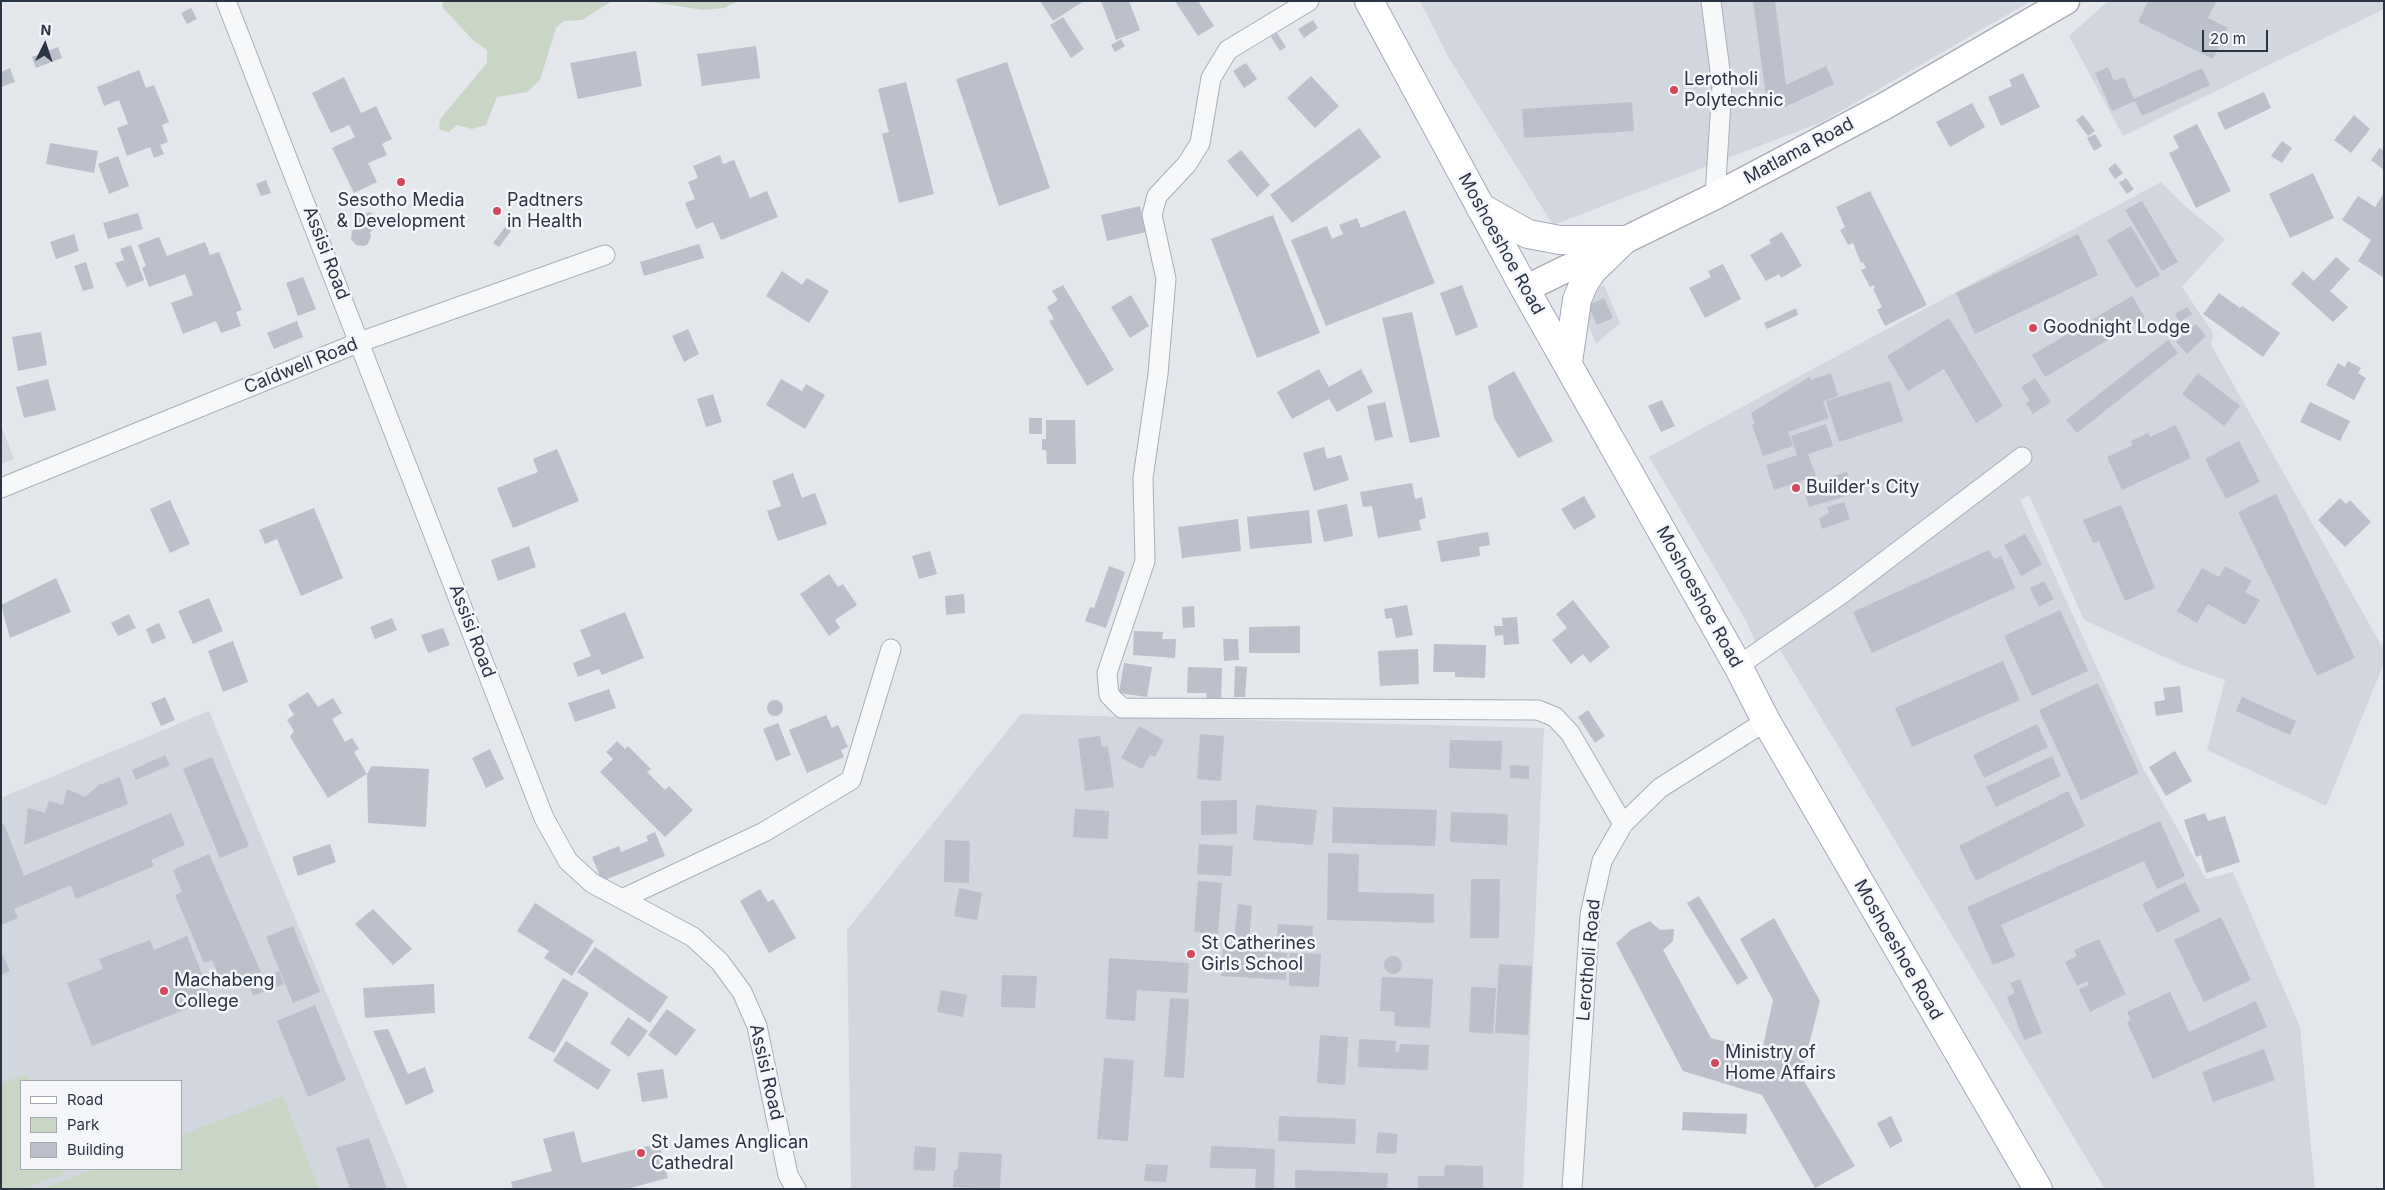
<!DOCTYPE html>
<html>
<head>
<meta charset="utf-8">
<style>
	body { margin:0 }
	#map { position:relative; width:2385px; height:1190px; overflow:hidden; background:#e4e7ec; font-family:Inter,sans-serif }
	canvas { display:block }
	.frame { position:absolute; inset:0; border:2px solid #2b3445; pointer-events:none }
	.legend { position:absolute; left:20px; top:1080px; width:162px; height:90px; box-sizing:border-box; background:#f4f6f9; border:1px solid #a4a8b1; margin:0; padding:6px 9px; list-style:none; font-size:15px; color:#2b3445 }
	.legend li { display:flex; align-items:center; gap:10px; height:25px }
	.legend b { width:25px; border:1px solid #a4a8b1 }
	.north { position:absolute; left:20px; top:20px; width:50px; height:50px; -webkit-text-stroke:4px #f4f6f9; paint-order:stroke; rotate:4deg; font-size:14px; font-weight:700; line-height:20px; text-align:center; color:#2b3445 }
	.north::after { content:''; display:block; margin:auto; width:18px; height:22px; background:#2b3445; clip-path:polygon(50% 0,100% 100%,50% 72%,0 100%) }
	.scale { position:absolute; left:2202px; top:30px; width:66px; height:22px; box-sizing:border-box; border:2px solid #2b3445; border-top:0; padding-left:6px; font-size:15px; line-height:18px; white-space:nowrap; color:#2b3445; -webkit-text-stroke:4px #f4f6f9; paint-order:stroke }
</style>
</head>
<body>
<div id="map">
<canvas width="2385" height="1190"></canvas>
<div class="frame"></div>
<ul class="legend">
<li><b style="height:6px;background:#fff"></b>Road</li>
<li><b style="height:14px;background:#c9d6c5"></b>Park</li>
<li><b style="height:14px;background:#bbc0ca"></b>Building</li>
</ul>
<div class="north">N</div>
<div class="scale">20 m</div>
</div>
<script>
const ctx = document.querySelector('canvas').getContext('2d');
ctx.lineJoin = 'round';
function fillPath(path, color) { ctx.fillStyle = color; ctx.fill(path, 'evenodd'); }
const toPath = rows => new Path2D(rows.map(r => 'M' + r).join(''));
function trace(path, color, width, dash) { ctx.strokeStyle = color; ctx.lineWidth = width; ctx.lineCap = dash ? 'butt' : 'round'; ctx.setLineDash(dash || []); ctx.stroke(path); }
function label(font, color, halo, rows, align = 'center') {
  ctx.font = font + ' Inter,sans-serif'; ctx.lineWidth = 5; ctx.setLineDash([]); ctx.textBaseline = 'middle'; ctx.strokeStyle = halo; ctx.fillStyle = color; for (const [text, x, y, turn = 0] of rows) {
    ctx.save(); ctx.translate(x, y); ctx.rotate((+turn || 0) * Math.PI / 180); ctx.textAlign = isNaN(turn) ? turn : align; if (halo) ctx.strokeText(text, 0, 0); ctx.fillText(text, 0, 0); ctx.restore();
  }
}
const built = toPath([
	[1420,1,2031,1,1822,122,1553,225,1449,58],
	[2108,1,2384,1,2384,9,2123,136,2069,36],
	[2161,182,2184,205,2225,239,2182,287,2213,333,2211,345,2384,650,2384,663,2326,806,2207,750,2225,680,2182,665,2084,620,2029,495,2020,500,2144,770,2206,879,2233,872,2300,1027,2315,1189,2105,1189,1779,648,1764,660,1745,619,1649,457],
	[1604,285,1620,323,1596,344,1581,307,1584,297],
	[1,425,14,459,1,464],
	[209,711,408,1189,1,1189,1,798],
	[21,1081,181,1081,181,1169,21,1169],
	[1021,714,1544,728,1523,1189,851,1189,847,930]
]);
const green = toPath([
	[443,1,612,1,582,20,564,21,556,28,540,80,527,92,497,97,486,125,472,129,457,125,449,132,439,129,440,119,487,63,487,50,473,40,442,7],
	[645,1,739,1,724,8,703,10],
	[27,1074,30,1081,21,1081,21,1169,62,1169,64,1174,22,1189,1,1189,1,1083],
	[283,1096,319,1189,42,1189,94,1169,181,1169,181,1135]
]);
const building = toPath([
	[1040,1,1084,1,1053,21],
	[1101,1,1129,1,1140,30,1116,40],
	[1175,1,1198,1,1214,26,1198,36],
	[1753,1,1775,1,1786,85,1826,66,1834,84,1785,107,1780,96,1766,97],
	[2148,1,2216,1,2208,18,2228,28,2213,59,2138,22],
	[191,8,197,19,187,24,181,13],
	[1063,17,1084,49,1071,58,1050,25],
	[1313,20,1318,28,1304,38,1298,29],
	[1277,33,1286,47,1280,51,1271,37],
	[1121,39,1125,46,1115,52,1111,45],
	[756,46,760,78,702,86,697,54],
	[58,47,62,58,36,68,32,57],
	[636,51,642,86,578,99,570,63],
	[1007,62,1050,188,999,206,956,79],
	[1246,63,1257,79,1244,88,1233,71],
	[2108,67,2114,81,2124,77,2134,99,2202,68,2210,85,2142,116,2135,101,2112,111,2095,73],
	[10,68,15,82,1,87,1,72],
	[139,70,146,88,154,85,169,122,162,125,168,142,160,145,164,154,154,158,150,147,127,156,117,128,128,124,119,100,104,106,97,87],
	[2023,73,2040,107,2001,126,1988,97,2012,86,2009,80],
	[1311,76,1339,106,1315,128,1287,98],
	[344,77,361,113,376,106,392,139,382,144,387,155,368,163,377,182,354,193,332,148,355,137,349,125,331,133,312,93],
	[906,82,934,194,899,203,882,134,889,132,878,89],
	[2264,92,2271,108,2225,130,2217,113],
	[1632,102,1634,131,1524,138,1522,109],
	[1972,103,1985,127,1950,147,1936,122],
	[2083,115,2095,131,2088,136,2076,120],
	[2354,115,2370,129,2351,153,2334,140],
	[2197,124,2231,191,2196,208,2169,153,2179,148,2173,136],
	[1359,128,1381,157,1292,223,1270,195],
	[2095,134,2102,146,2094,151,2087,138],
	[2282,141,2292,148,2282,163,2271,156],
	[50,143,98,151,94,173,46,164],
	[2380,148,2384,151,2384,170,2371,160],
	[1241,150,1270,185,1257,197,1227,161],
	[720,155,723,164,734,160,750,198,767,191,778,217,721,240,713,222,696,229,685,203,695,199,688,182,698,178,693,166],
	[118,156,129,186,109,194,98,164],
	[2115,163,2123,173,2115,179,2108,169],
	[2313,173,2334,218,2290,238,2269,194],
	[2126,178,2134,189,2127,194,2119,183],
	[266,180,271,193,261,196,256,184],
	[1870,191,1927,305,1885,326,1877,310,1882,307,1873,289,1875,288,1874,285,1870,287,1861,270,1866,268,1863,262,1861,263,1853,243,1848,245,1840,230,1845,227,1836,207],
	[2384,193,2384,278,2358,261,2371,240,2342,220,2358,196,2375,207],
	[2142,201,2178,262,2162,271,2125,210],
	[1140,206,1146,232,1107,241,1101,215],
	[1405,210,1435,283,1326,326,1291,240,1327,226,1332,239,1343,234,1339,225,1357,218,1361,228],
	[370,212,377,218,377,227,370,232,371,236,368,244,364,246,356,245,351,239,352,231,357,226,360,215],
	[138,213,143,229,108,239,103,223],
	[1273,215,1320,333,1257,358,1211,239],
	[2131,226,2160,275,2136,288,2107,240],
	[505,227,511,231,499,247,493,243],
	[1782,232,1802,266,1781,278,1779,274,1766,281,1750,255,1771,243,1769,240],
	[74,234,79,251,56,259,50,242],
	[2078,234,2098,275,1975,334,1956,293],
	[159,237,167,256,205,242,210,255,219,252,242,310,236,312,241,326,221,333,216,321,183,334,171,303,193,295,185,274,149,287,142,268,146,266,138,245],
	[699,244,704,258,644,276,640,262],
	[131,245,144,280,127,287,115,263,124,260,120,249],
	[2336,257,2350,269,2330,291,2348,307,2333,322,2291,284,2303,271,2314,281],
	[86,262,94,288,83,291,74,266],
	[1723,264,1741,299,1705,318,1689,288,1711,277,1708,271],
	[782,271,802,285,807,278,829,291,809,323,766,296],
	[303,277,316,309,298,316,286,283],
	[1063,285,1114,370,1087,386,1049,321,1054,319,1047,307,1058,300,1052,291],
	[1462,285,1478,327,1456,336,1440,293],
	[2219,293,2240,308,2242,306,2280,333,2263,357,2203,314],
	[1131,295,1149,326,1130,338,1111,307],
	[2132,296,2145,318,2045,377,2032,355],
	[1604,298,1613,318,1597,325,1588,305],
	[2187,307,2192,314,2180,322,2175,314],
	[1796,308,1798,315,1767,329,1764,323],
	[1412,312,1440,437,1410,443,1382,318],
	[1949,318,2003,406,1976,423,1944,369,1908,391,1887,356],
	[297,321,303,337,274,349,267,333],
	[2196,324,2206,336,2187,354,2176,342],
	[688,329,699,354,684,362,672,336],
	[41,332,47,365,18,371,12,337],
	[2168,340,2178,353,2077,433,2066,420],
	[2348,361,2361,368,2358,373,2366,378,2354,400,2326,385,2338,363,2345,367],
	[1319,369,1329,387,1361,369,1373,392,1337,412,1329,399,1292,419,1277,392],
	[1514,371,1553,441,1518,458,1494,418,1488,386],
	[1831,373,1838,396,1823,401,1829,418,1788,432,1793,446,1763,456,1752,425,1755,424,1751,413,1809,377,1811,380],
	[2198,373,2240,406,2224,426,2182,394],
	[2035,378,2051,402,2033,414,2026,403,2030,401,2021,387],
	[48,379,56,410,24,418,16,387],
	[781,379,802,391,806,384,825,395,805,429,766,405],
	[1890,381,1903,421,1839,442,1826,401],
	[713,394,722,422,706,427,697,399],
	[1662,400,1675,426,1661,432,1648,406],
	[1385,402,1393,437,1375,441,1367,406],
	[2310,402,2350,421,2340,441,2300,422],
	[1029,418,1042,418,1042,434,1029,434],
	[1046,420,1075,420,1076,464,1047,464,1046,450,1042,450,1042,439,1046,439],
	[1826,424,1833,446,1808,454,1816,476,1774,490,1766,465,1797,455,1791,436],
	[2176,425,2191,458,2122,490,2107,457,2133,445,2131,441,2148,433,2150,437],
	[2239,441,2260,482,2226,499,2205,459],
	[1324,447,1327,459,1341,455,1349,480,1314,491,1303,453],
	[557,449,579,501,513,528,497,488,538,472,533,459],
	[1847,472,1854,494,1809,507,1804,491,1835,482,1833,476],
	[793,473,802,498,815,493,827,524,778,541,767,511,781,506,772,481],
	[1412,483,1415,499,1422,497,1426,518,1419,520,1421,530,1378,538,1372,506,1363,507,1360,492],
	[2276,494,2355,658,2317,676,2238,512],
	[1584,496,1596,517,1574,530,1561,509],
	[2340,498,2346,504,2350,500,2371,522,2345,547,2318,520],
	[170,500,190,544,170,553,150,509],
	[1844,502,1850,519,1822,529,1819,518,1829,514,1827,507],
	[1347,504,1353,536,1324,542,1317,510],
	[2121,505,2155,588,2125,601,2099,541,2093,543,2083,520],
	[314,508,343,578,301,596,277,539,265,544,259,530],
	[1309,510,1312,543,1250,549,1247,517],
	[1238,519,1241,551,1182,558,1178,527],
	[1488,532,1490,545,1479,547,1480,556,1441,562,1437,541],
	[2025,534,2042,564,2021,576,2004,545],
	[529,546,536,567,498,581,491,560],
	[1989,550,1994,559,2001,556,2015,588,1872,653,1853,612],
	[930,551,937,574,919,579,912,556],
	[1109,566,1125,572,1106,628,1085,621,1090,607,1094,608],
	[2225,566,2252,581,2245,592,2260,600,2245,625,2208,604,2197,623,2177,611,2202,568,2219,577],
	[829,574,838,587,843,584,857,605,835,620,840,628,829,636,800,594],
	[56,578,71,612,10,638,1,605],
	[2044,581,2054,599,2039,607,2030,588],
	[964,594,965,613,946,615,945,596],
	[209,598,223,631,193,644,178,611],
	[1573,600,1610,647,1590,663,1583,654,1571,664,1552,640,1567,628,1556,614],
	[1407,605,1413,635,1396,638,1392,618,1386,619,1384,609],
	[1194,606,1195,627,1183,628,1182,607],
	[2060,610,2088,671,2032,696,2004,636],
	[625,612,644,658,602,675,599,669,578,677,573,663,591,656,580,630],
	[129,614,136,628,118,636,111,623],
	[1517,617,1519,644,1504,645,1503,635,1495,636,1494,626,1503,626,1502,618],
	[392,618,397,630,375,639,370,627],
	[159,623,166,638,152,644,146,629],
	[1300,626,1300,653,1249,653,1249,627],
	[443,628,450,645,428,653,421,635],
	[1134,631,1163,632,1162,639,1176,639,1175,658,1133,655],
	[1223,639,1238,639,1239,660,1224,661],
	[233,641,248,682,223,692,208,651],
	[1434,644,1486,645,1485,678,1455,677,1455,672,1433,672],
	[1418,649,1419,684,1380,686,1378,651],
	[2003,661,2020,700,1912,747,1895,708],
	[1124,663,1152,667,1147,697,1119,693],
	[1235,666,1247,667,1245,697,1234,697],
	[1188,667,1222,668,1221,701,1207,700,1206,693,1187,693],
	[2098,683,2139,773,2081,800,2039,710],
	[2180,686,2183,712,2156,716,2154,702,2165,700,2163,688],
	[609,689,616,708,575,722,568,703],
	[308,692,318,707,333,698,342,713,332,719,345,742,352,738,359,749,354,752,367,774,372,766,429,769,426,827,368,823,367,774,328,798,290,737,294,731,287,720,294,715,288,705],
	[165,697,175,720,161,726,151,703],
	[2242,697,2296,721,2290,735,2236,711],
	'767 708a8 8 0 1 1 16 0a8 8 0 1 1-16 0Z',
	[1588,710,1605,736,1595,743,1578,717],
	[826,715,832,728,838,725,848,747,841,750,844,757,807,773,789,730],
	[778,723,791,755,776,761,763,729],
	[2037,724,2048,747,1984,778,1973,755],
	[1139,726,1164,740,1155,757,1150,755,1142,769,1121,758],
	[1200,734,1224,736,1221,781,1197,779],
	[1100,736,1102,747,1108,746,1114,787,1085,791,1078,739],
	[1450,740,1502,741,1501,770,1449,768],
	[617,741,625,749,628,746,651,769,647,772,665,790,669,786,693,810,665,837,600,772,613,759,606,752],
	[490,749,504,779,486,788,472,758],
	[2175,751,2192,781,2166,796,2149,767],
	[165,755,170,765,136,780,132,770],
	[2052,756,2061,776,1996,807,1986,787],
	[212,757,249,846,220,858,183,769],
	[1510,765,1529,766,1529,779,1510,778],
	[120,777,128,804,24,845,28,808,45,813,49,801,63,805,67,789,85,797,99,785],
	[2068,791,2085,826,1976,881,1959,846],
	[1237,800,1237,834,1201,835,1201,801],
	[1256,805,1317,810,1313,845,1253,840],
	[1333,807,1437,810,1435,846,1332,843],
	[1075,809,1109,811,1108,839,1073,837],
	[1451,812,1508,814,1507,845,1450,842],
	[171,813,185,845,151,860,154,866,76,899,71,885,14,909,18,918,1,925,1,825,4,824,24,876],
	[2205,813,2208,821,2225,816,2240,862,2206,873,2201,855,2196,857,2184,820],
	[2160,821,2185,876,2157,889,2144,861,2001,925,2015,956,1993,965,1967,907],
	[655,832,665,856,602,881,592,857,619,846,621,852,648,841,646,836],
	[945,840,970,841,969,883,944,882],
	[330,844,336,862,298,876,292,857],
	[1199,844,1233,846,1231,876,1197,874],
	[1328,853,1359,854,1358,892,1434,894,1434,923,1327,920],
	[209,854,261,972,224,988,212,960,204,963,175,895,182,892,173,870],
	[1471,879,1500,879,1499,938,1470,938],
	[1198,881,1222,883,1218,934,1194,932],
	[2185,882,2200,911,2157,933,2142,904],
	[959,888,982,893,977,920,954,916],
	[760,889,768,902,773,899,796,938,769,953,740,901],
	[1699,896,1748,978,1737,985,1687,903],
	[535,903,594,941,572,976,544,958,549,951,517,931],
	[1238,904,1252,906,1249,940,1234,939],
	[373,909,412,949,393,965,355,924],
	[2221,917,2251,980,2204,1002,2174,940],
	[1774,918,1820,1001,1801,1076,1855,1166,1815,1188,1762,1095,1683,1071,1616,943,1631,930,1650,921,1660,930,1674,929,1673,941,1663,950,1711,1038,1762,1051,1773,1000,1740,939],
	[1278,924,1313,926,1312,945,1277,943],
	[293,926,320,992,293,1003,266,937],
	[187,936,212,999,92,1046,67,983,103,969,99,959,150,940,154,950],
	[2099,939,2126,994,2090,1012,2079,989,2089,985,2087,981,2077,986,2065,962,2077,956,2074,950],
	[595,947,668,997,650,1023,577,972],
	[1223,949,1287,953,1286,980,1221,976],
	[1,952,10,971,1,975],
	[1290,953,1321,954,1319,987,1289,986],
	'1384 965a9 9 0 1 1 18 0a9 9 0 1 1-18 0Z',
	[1109,958,1189,963,1187,993,1137,990,1135,1021,1106,1019],
	[1499,964,1532,966,1528,1035,1495,1033],
	[279,971,284,984,253,996,248,982],
	[1002,975,1037,976,1035,1008,1001,1007],
	[1382,977,1433,979,1430,1028,1394,1026,1395,1012,1380,1011],
	[563,978,589,993,554,1053,528,1038],
	[2020,979,2042,1033,2024,1040,2007,997,2015,993,2010,983],
	[434,984,435,1013,365,1018,363,988],
	[1471,987,1496,988,1493,1034,1469,1032],
	[941,990,967,995,963,1017,937,1012],
	[2170,992,2189,1032,2256,1001,2267,1027,2153,1079,2127,1022,2131,1020,2127,1012],
	[1170,998,1189,999,1184,1078,1164,1077],
	[315,1005,346,1080,308,1097,277,1021],
	[667,1009,696,1030,676,1056,648,1035],
	[628,1017,648,1031,629,1057,610,1043],
	[388,1029,408,1074,425,1067,434,1092,406,1105,373,1031],
	[1320,1035,1348,1037,1345,1085,1317,1083],
	[1359,1039,1396,1041,1395,1052,1399,1052,1400,1044,1429,1045,1428,1070,1358,1067],
	[566,1041,611,1070,598,1090,553,1061],
	[2264,1049,2275,1080,2213,1102,2202,1072],
	[1104,1058,1134,1060,1128,1141,1097,1139],
	[663,1069,668,1098,642,1102,637,1073],
	[1683,1112,1747,1114,1746,1134,1682,1130],
	[1279,1116,1356,1119,1355,1144,1278,1141],
	[1891,1116,1903,1141,1890,1148,1877,1123],
	[574,1131,582,1163,659,1143,668,1178,626,1189,513,1189,511,1182,552,1171,543,1139],
	[1378,1132,1398,1134,1396,1154,1376,1153],
	[369,1138,387,1189,350,1189,336,1148],
	[915,1146,936,1148,935,1171,913,1170],
	[1211,1146,1275,1149,1274,1189,1255,1189,1256,1169,1210,1168],
	[959,1152,1002,1154,1000,1189,953,1187,954,1170,957,1170],
	[1146,1164,1168,1165,1166,1182,1144,1181],
	[1445,1165,1483,1166,1483,1189,1418,1189,1418,1176,1444,1176],
	[1295,1170,1388,1173,1387,1189,1295,1189]
]);
const street = toPath([
	[226,1,544,818,568,861,592,883,693,937,720,962,742,992,757,1026,788,1175,796,1189],
	[1309,1,1228,50,1211,78,1200,143,1187,164,1157,196,1152,215,1166,279,1158,374,1143,478,1145,561,1107,673,1109,695,1122,708,1538,710,1555,717,1570,733,1623,824],
	[1711,1,1722,86,1715,196],
	[1,488,360,342,605,255],
	[1738,666,1843,593,2022,457],
	[622,899,764,832,851,780,891,649],
	[1572,1189,1590,915,1602,861,1623,824,1660,788,1766,721]
]);
const secondary = toPath([
	[1525,289,1715,196,1883,107,2066,1]
]);
const primary = toPath([
	[1369,1,1525,289,1738,666,1766,721,2038,1189],
	[1480,207,1528,234,1560,240,1624,240],
	[1568,362,1577,300,1583,285,1592,271,1624,240]
]);
const markers = [
	[1674,90,5,"#d1495b"],
	[401,182,5,"#d1495b"],
	[497,211,5,"#d1495b"],
	[2033,328,5,"#d1495b"],
	[1796,488,5,"#d1495b"],
	[1191,954,5,"#d1495b"],
	[164,991,5,"#d1495b"],
	[1715,1063,5,"#d1495b"],
	[641,1153,5,"#d1495b"]
];
const poiNames = [
	["Lerotholi",1684,80],
	["Polytechnic",1684,101],
	["Sesotho Media",401,201,"center"],
	["& Development",401,222,"center"],
	["Padtners",507,201],
	["in Health",507,222],
	["Goodnight Lodge",2043,328],
	["Builder's City",1806,488],
	["St Catherines",1201,944],
	["Girls School",1201,965],
	["Machabeng",174,981],
	["College",174,1002],
	["Ministry of",1725,1053],
	["Home Affairs",1725,1074],
	["St James Anglican",651,1143],
	["Cathedral",651,1164]
];
const streetNames = [
	["Matlama Road",1799,151,-28],
	["Moshoeshoe Road",1501,244,61],
	["Assisi Road",326,253,69],
	["Caldwell Road",301,366,-22],
	["Moshoeshoe Road",1699,597,61],
	["Assisi Road",472,631,69],
	["Moshoeshoe Road",1898,950,60],
	["Lerotholi Road",1589,960,-85],
	["Assisi Road",766,1072,77]
];
fillPath(built, '#d2d6de');
fillPath(green, '#c9d6c5');
fillPath(building, '#bbc0ca');
trace(street, '#a9aeb7', 21);
trace(secondary, '#a9aeb7', 29);
trace(primary, '#a3abb8', 30);
trace(street, '#f7f8fa', 19);
trace(secondary, '#fff', 26);
trace(primary, '#fff', 28);
for (const [x, y, r, color] of markers) { const dot = new Path2D(); dot.arc(x, y, r, 0, 2 * Math.PI); ctx.fillStyle = color; ctx.fill(dot); trace(dot, '#f4f6f9', 2); }
label('18px', '#2b3445', '#f4f6f9', poiNames, 'left');
label('18px', '#2b3445', '#f4f6f9', streetNames);
</script>
</body>
</html>
